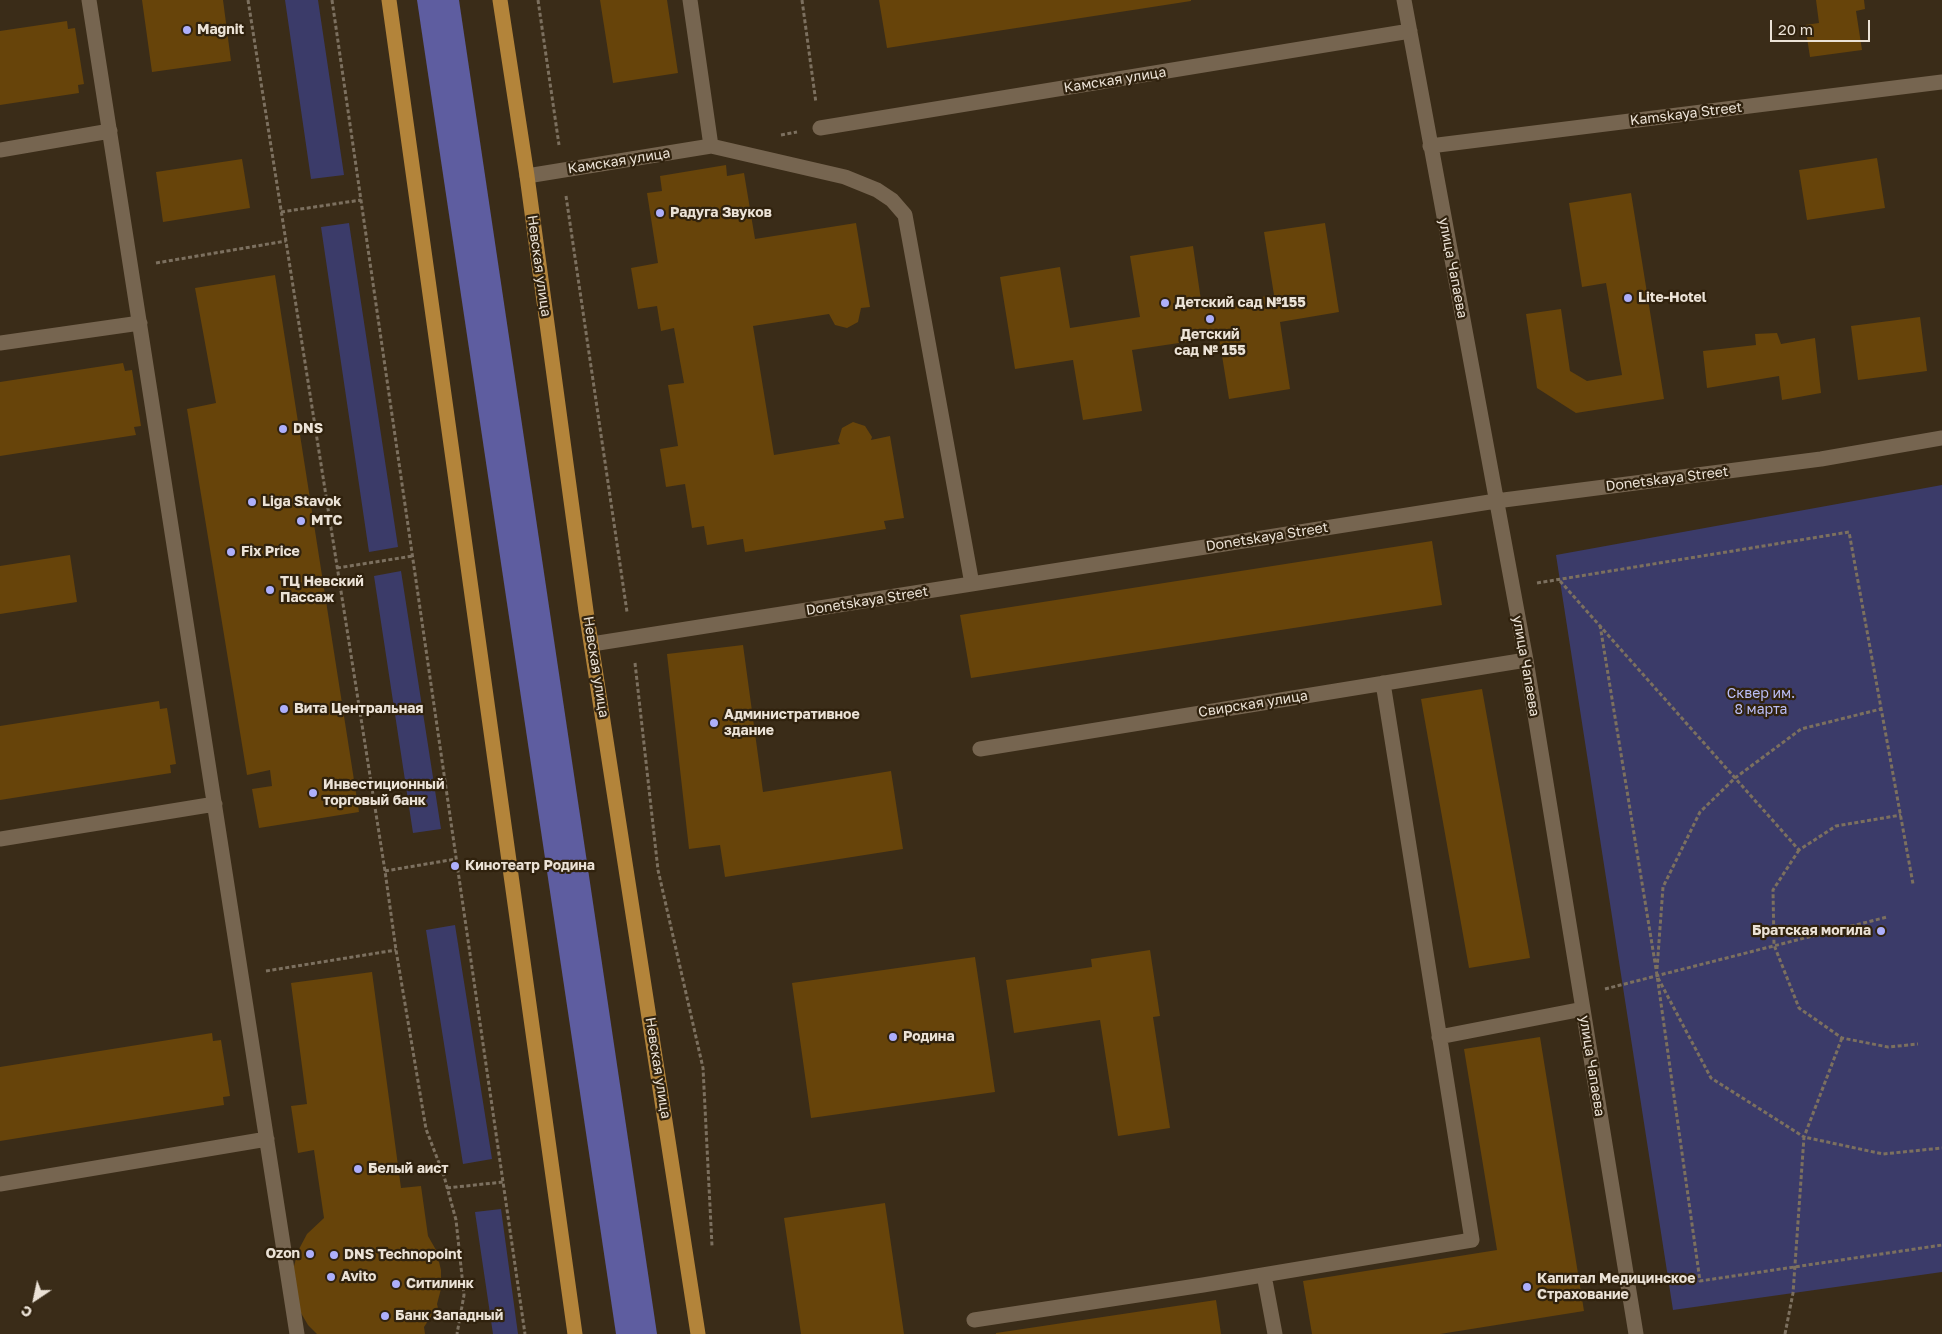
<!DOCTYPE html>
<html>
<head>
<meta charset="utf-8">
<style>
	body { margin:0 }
	#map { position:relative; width:1942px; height:1334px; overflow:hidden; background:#3a2c18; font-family:"Golos Text",sans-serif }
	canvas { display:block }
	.north { position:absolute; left:10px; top:1274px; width:50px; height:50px; -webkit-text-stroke:4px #30220e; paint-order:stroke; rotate:214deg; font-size:14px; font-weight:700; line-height:20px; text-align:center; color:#ebe2d6 }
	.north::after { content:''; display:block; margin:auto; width:18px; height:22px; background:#ebe2d6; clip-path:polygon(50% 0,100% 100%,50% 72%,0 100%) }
	.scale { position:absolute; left:1770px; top:20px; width:100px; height:22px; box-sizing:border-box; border:2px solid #ebe2d6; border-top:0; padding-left:6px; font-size:15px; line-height:18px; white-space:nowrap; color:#ebe2d6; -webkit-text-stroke:4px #30220e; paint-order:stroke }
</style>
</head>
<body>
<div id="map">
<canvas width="1942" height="1334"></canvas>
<div class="north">С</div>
<div class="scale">20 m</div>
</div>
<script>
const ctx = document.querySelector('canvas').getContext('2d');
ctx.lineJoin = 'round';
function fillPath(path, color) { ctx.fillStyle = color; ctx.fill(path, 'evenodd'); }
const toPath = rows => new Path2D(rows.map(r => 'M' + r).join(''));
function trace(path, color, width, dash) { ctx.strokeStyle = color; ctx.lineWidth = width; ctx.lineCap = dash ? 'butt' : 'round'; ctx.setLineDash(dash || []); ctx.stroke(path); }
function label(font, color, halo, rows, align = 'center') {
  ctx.font = font + ' "Golos Text",sans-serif'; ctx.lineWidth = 4.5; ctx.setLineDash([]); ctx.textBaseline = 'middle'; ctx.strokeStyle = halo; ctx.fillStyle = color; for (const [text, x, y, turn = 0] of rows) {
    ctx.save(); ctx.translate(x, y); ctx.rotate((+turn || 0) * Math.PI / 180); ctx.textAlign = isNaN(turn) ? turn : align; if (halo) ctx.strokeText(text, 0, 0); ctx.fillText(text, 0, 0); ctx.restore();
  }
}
const green = toPath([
	[285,0,318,0,344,175,311,179],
	[349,223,398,547,369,552,321,227],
	[1942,485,1942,1272,1673,1310,1556,555],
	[401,571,441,829,413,833,374,576],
	[455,925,492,1159,463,1164,426,930],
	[501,1209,518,1334,493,1334,475,1212]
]);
const forest = toPath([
	[417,0,459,0,657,1334,616,1334]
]);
const building = toPath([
	[142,0,223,0,231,61,152,72],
	[600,0,667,0,678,73,613,83],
	[879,0,1191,0,1191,1,887,48],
	[1816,0,1864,0,1865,9,1856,11,1862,50,1810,57,1805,25,1819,23],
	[67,21,68,29,75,28,84,84,78,85,79,93,0,105,0,31],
	[1877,158,1885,208,1807,220,1799,170],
	[242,159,250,208,163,222,156,172],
	[726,165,727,176,744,173,755,239,856,223,870,307,861,308,858,322,847,328,835,325,829,314,753,326,774,455,840,444,838,441,842,428,853,422,865,426,872,437,871,440,890,436,904,518,884,521,886,529,745,552,743,539,707,545,704,526,692,528,685,484,666,487,660,449,678,446,668,385,684,383,674,328,661,331,657,306,638,309,631,268,658,263,647,193,662,191,660,176],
	[1631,193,1664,399,1576,413,1537,388,1526,314,1561,309,1570,371,1587,381,1622,375,1606,283,1582,287,1569,203],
	[1325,223,1339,312,1280,322,1290,389,1229,399,1219,337,1132,350,1142,411,1083,420,1073,360,1015,369,1000,277,1060,267,1070,328,1140,317,1130,256,1193,246,1202,307,1274,295,1264,232],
	[275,275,359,812,259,828,252,789,272,786,270,770,247,775,187,409,216,403,195,288],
	[1920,317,1927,371,1858,380,1851,326],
	[1777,333,1781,344,1815,338,1821,393,1782,400,1779,376,1707,388,1703,351,1756,345,1755,334],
	[123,363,125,371,132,370,141,426,134,427,136,435,0,456,0,382],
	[1432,541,1442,605,971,678,960,615],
	[70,555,77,602,0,614,0,566],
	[743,645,763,792,891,771,903,849,725,877,720,845,689,849,667,654],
	[1482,689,1530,958,1469,968,1421,699],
	[159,701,160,709,167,708,176,764,170,765,171,773,0,800,0,726],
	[1150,950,1160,1016,1153,1017,1170,1128,1118,1136,1100,1020,1014,1033,1006,980,1092,967,1091,959],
	[975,957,995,1092,811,1118,792,983],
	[372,972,401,1188,421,1186,428,1236,436,1250,441,1270,441,1289,437,1304,439,1312,434,1312,424,1327,425,1334,317,1334,308,1325,298,1308,293,1270,298,1251,307,1234,324,1218,314,1150,298,1153,291,1106,307,1104,291,983],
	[212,1033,213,1041,221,1040,230,1096,223,1097,224,1105,0,1141,0,1067],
	[1540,1037,1584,1311,1440,1334,1312,1334,1303,1281,1497,1250,1464,1049],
	[885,1203,904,1334,801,1334,784,1218],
	[1216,1300,1221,1334,996,1334,996,1333]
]);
const path = toPath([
	[248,0,385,871,396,950,426,1129,444,1176,456,1220,464,1295,457,1334],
	[332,0,525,1334],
	[538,0,559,145],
	[802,0,816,103],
	[781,135,797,132],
	[566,196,627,612],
	[281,212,361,200],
	[156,263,286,241],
	[337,568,413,556],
	[1560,581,1799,850,1836,826,1901,815],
	[1537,583,1849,532,1913,884],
	[1600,625,1657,975,1700,1281,1942,1245],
	[635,663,658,870,703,1068,712,1246],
	[1799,850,1773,890,1774,945,1799,1008,1842,1038,1888,1047,1918,1044],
	[385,871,456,859],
	[1657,969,1663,887,1700,812,1735,778,1801,729,1881,709],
	[266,971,396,950],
	[1658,978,1711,1078,1804,1137,1842,1038],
	[1605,989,1887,917],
	[447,1188,503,1182],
	[1785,1334,1793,1293,1804,1137,1883,1154,1942,1148]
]);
const minor = toPath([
	[89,0,297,1334],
	[690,0,711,146],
	[1404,0,1526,660,1636,1334],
	[820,128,1410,31],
	[1430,146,1942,82],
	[0,150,110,131],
	[527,176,711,146,845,177,877,190,892,200,905,215,972,584],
	[0,343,140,323],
	[592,644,1496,501,1821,459,1942,438],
	[980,749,1526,660],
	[0,839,215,804],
	[1439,1037,1583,1009],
	[0,1184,267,1139],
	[1264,1275,1275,1334],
	[974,1320,1203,1285,1472,1240,1383,683]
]);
const major = toPath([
	[389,0,575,1334],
	[500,0,527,176,586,611,698,1334]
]);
const markers = [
	[187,30,5,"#adaffb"],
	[660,213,5,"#adaffb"],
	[1628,298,5,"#adaffb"],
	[1165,303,5,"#adaffb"],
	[1210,319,5,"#adaffb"],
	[283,429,5,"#adaffb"],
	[252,502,5,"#adaffb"],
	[301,521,5,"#adaffb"],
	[231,552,5,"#adaffb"],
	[270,590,5,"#adaffb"],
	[284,709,5,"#adaffb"],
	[714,723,5,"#adaffb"],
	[313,793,5,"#adaffb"],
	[455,866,5,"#adaffb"],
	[1881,931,5,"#adaffb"],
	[893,1037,5,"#adaffb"],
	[358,1169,5,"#adaffb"],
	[310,1254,5,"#adaffb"],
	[334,1255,5,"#adaffb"],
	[331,1277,5,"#adaffb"],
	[396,1284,5,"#adaffb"],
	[1527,1287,5,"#adaffb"],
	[385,1316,5,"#adaffb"]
];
const poiNames = [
	["Magnit",197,30],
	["Радуга Звуков",670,213],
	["Lite-Hotel",1638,298],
	["Детский сад №155",1175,303],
	["Детский",1210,335,"center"],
	["сад № 155",1210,351,"center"],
	["DNS",293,429],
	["Liga Stavok",262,502],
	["МТС",311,521],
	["Fix Price",241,552],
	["ТЦ Невский",280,582],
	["Пассаж",280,598],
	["Вита Центральная",294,709],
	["Административное",724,715],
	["здание",724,731],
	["Инвестиционный",323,785],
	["торговый банк",323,801],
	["Кинотеатр Родина",465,866],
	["Братская могила",1871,931,"right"],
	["Родина",903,1037],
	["Белый аист",368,1169],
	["Ozon",300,1254,"right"],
	["DNS Technopoint",344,1255],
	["Avito",341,1277],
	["Капитал Медицинское",1537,1279],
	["Страхование",1537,1295],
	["Ситилинк",406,1284],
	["Банк Западный",395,1316]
];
const streetNames = [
	["Камская улица",1115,80,-9],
	["Kamskaya Street",1686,114,-7],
	["Камская улица",619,161,-9],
	["Невская улица",539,266,82],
	["улица Чапаева",1453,268,79],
	["Donetskaya Street",1667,479,-7],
	["Donetskaya Street",1267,537,-9],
	["Donetskaya Street",867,601,-9],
	["улица Чапаева",1526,666,80],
	["Невская улица",596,667,81],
	["Свирская улица",1253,704,-9],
	["улица Чапаева",1592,1066,81],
	["Невская улица",658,1068,81]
];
const parkNames = [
	["Сквер им.",1761,694],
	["8 марта",1761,710]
];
fillPath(green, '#3b3b69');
fillPath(forest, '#5e5da0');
fillPath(building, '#67440a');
trace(path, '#7c705f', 3, [4, 2.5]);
trace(minor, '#766550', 15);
trace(major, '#b3843a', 15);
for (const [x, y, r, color] of markers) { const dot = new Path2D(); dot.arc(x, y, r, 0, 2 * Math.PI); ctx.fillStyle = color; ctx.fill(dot); trace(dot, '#30220e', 2); }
label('bold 14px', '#ebe2d6', '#30220e', poiNames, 'left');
label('14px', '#ebe2d6', '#30220e', streetNames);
label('14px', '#bbbef7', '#30220e', parkNames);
</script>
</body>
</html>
